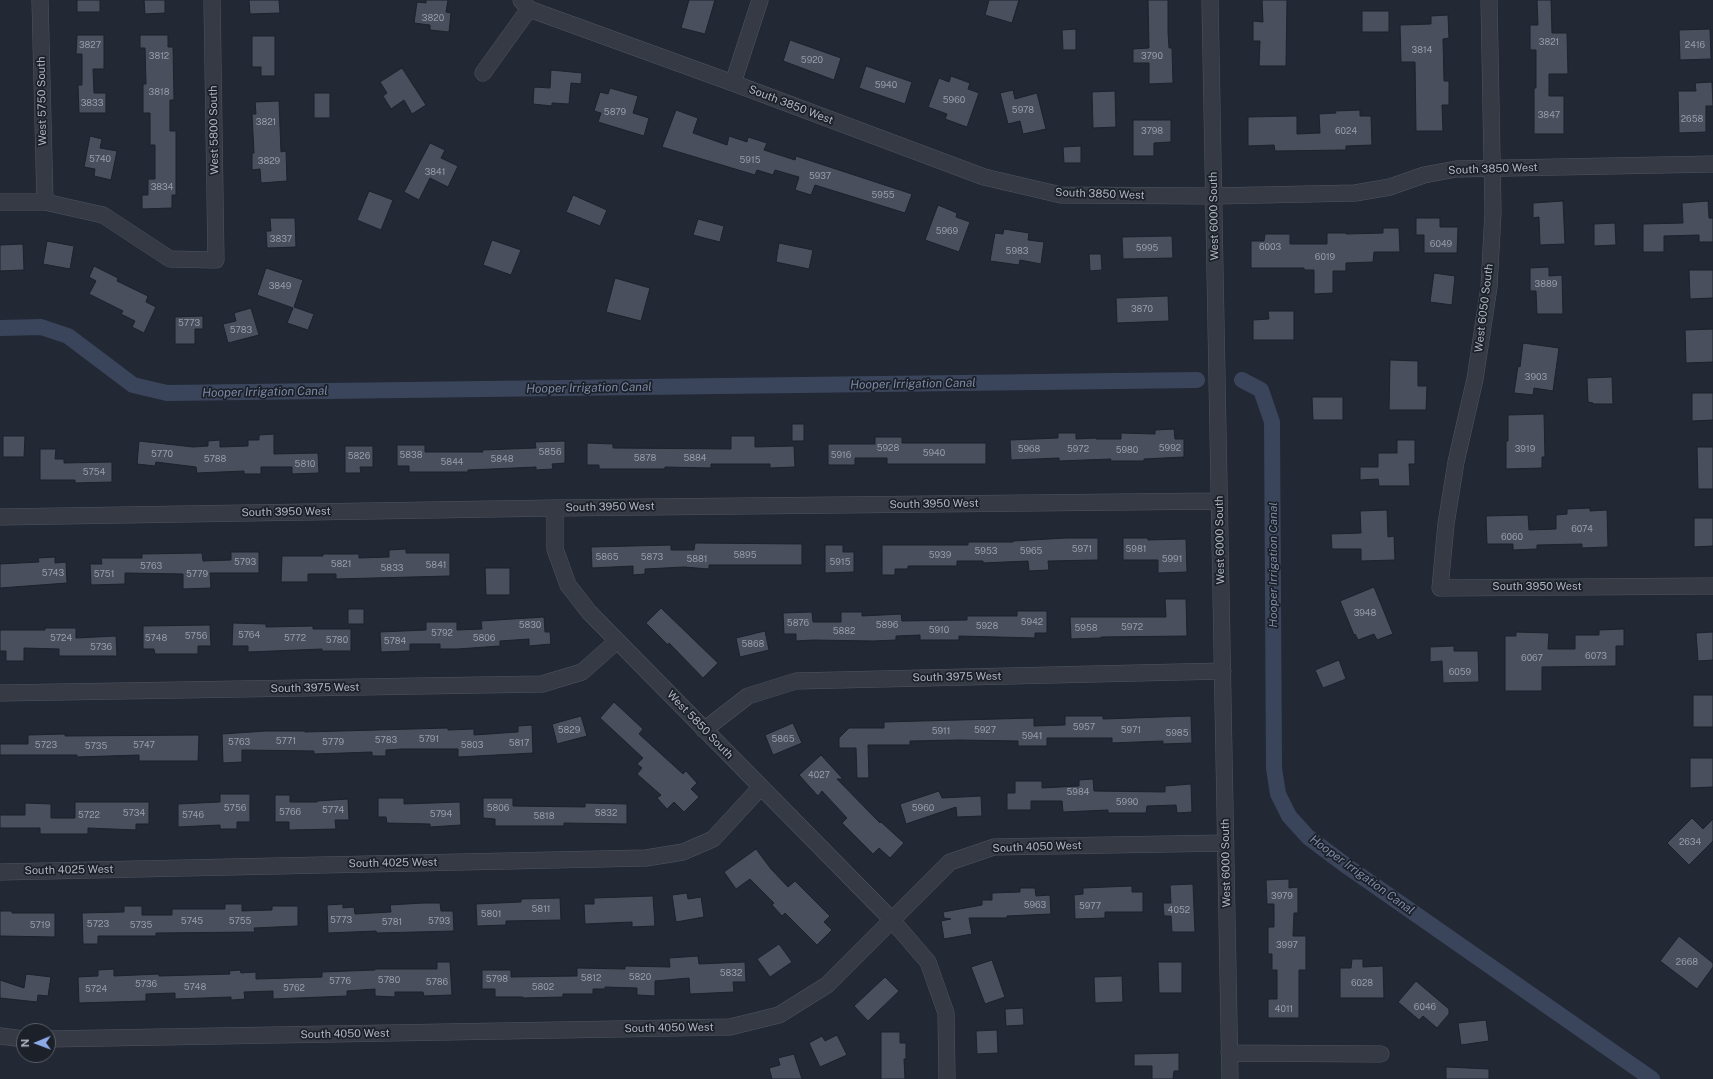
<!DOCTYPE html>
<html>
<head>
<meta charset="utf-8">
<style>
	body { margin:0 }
	#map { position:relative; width:1713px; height:1079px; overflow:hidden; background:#222834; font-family:"Public Sans",sans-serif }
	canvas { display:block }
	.north { position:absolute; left:16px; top:1023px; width:40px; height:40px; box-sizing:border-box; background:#1b2029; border:1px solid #575c66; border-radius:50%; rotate:269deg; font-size:11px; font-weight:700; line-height:16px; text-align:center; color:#b0b5c1 }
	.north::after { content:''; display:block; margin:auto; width:14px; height:18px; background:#8da9e8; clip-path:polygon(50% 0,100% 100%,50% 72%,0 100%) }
</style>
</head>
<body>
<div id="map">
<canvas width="1713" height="1079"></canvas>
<div class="north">N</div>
</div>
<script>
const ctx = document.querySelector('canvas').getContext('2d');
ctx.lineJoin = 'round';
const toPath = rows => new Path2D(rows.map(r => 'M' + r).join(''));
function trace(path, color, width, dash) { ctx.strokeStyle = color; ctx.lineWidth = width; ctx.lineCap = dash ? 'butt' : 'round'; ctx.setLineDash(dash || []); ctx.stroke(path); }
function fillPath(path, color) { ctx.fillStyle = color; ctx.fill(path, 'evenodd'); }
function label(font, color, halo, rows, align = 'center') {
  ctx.font = font + ' "Public Sans",sans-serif'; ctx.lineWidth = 3.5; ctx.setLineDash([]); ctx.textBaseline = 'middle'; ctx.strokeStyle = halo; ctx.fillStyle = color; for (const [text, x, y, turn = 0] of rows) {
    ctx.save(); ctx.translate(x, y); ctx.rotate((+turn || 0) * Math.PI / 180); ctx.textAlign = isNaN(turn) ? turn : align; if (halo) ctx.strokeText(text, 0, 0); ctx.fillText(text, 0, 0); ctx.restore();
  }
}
const canal = toPath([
	[0,328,41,327,68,336,133,385,167,393,1197,380],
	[1242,380,1261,390,1272,422,1274,768,1278,794,1289,816,1308,837,1348,867,1652,1079]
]);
const building = toPath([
	[77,0,100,0,100,12,77,12,77,0],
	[144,0,165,0,165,13,145,14,144,0],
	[249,0,279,0,280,13,250,14,249,0],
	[426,0,448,0,446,12,451,13,449,32,430,30,430,25,414,23,417,2,426,3,426,0],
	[689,0,715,0,705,34,681,28,689,0],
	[989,0,1019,0,1012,23,985,15,989,0],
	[1148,0,1168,0,1168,32,1169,48,1172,48,1173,83,1149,84,1149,63,1133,63,1133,49,1149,48,1148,0],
	[1262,0,1287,0,1286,66,1259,66,1260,41,1253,41,1253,21,1263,22,1262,0],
	[1537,0,1551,0,1552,33,1567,33,1568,74,1549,74,1549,96,1564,96,1564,134,1534,134,1534,88,1536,88,1536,50,1530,50,1530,25,1538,25,1537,0],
	[1362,11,1389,11,1389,32,1362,32,1362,11],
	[1448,15,1449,38,1443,39,1444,81,1449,81,1449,105,1442,105,1443,131,1416,131,1415,62,1401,62,1400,25,1431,24,1431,16,1448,15],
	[1076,29,1076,50,1063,50,1062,30,1076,29],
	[1710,29,1711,59,1680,60,1679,30,1710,29],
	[77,35,104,35,104,69,93,69,94,93,106,93,106,113,79,113,78,85,82,85,82,54,76,54,77,35],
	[140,35,168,35,168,47,173,47,174,100,170,100,170,131,176,131,176,195,172,195,172,208,142,209,142,195,148,195,148,179,155,179,155,145,150,145,150,113,143,113,143,84,146,84,145,48,140,48,140,35],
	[252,36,275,36,275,76,261,76,261,67,252,67,252,36],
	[790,40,841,58,834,80,783,61,790,40],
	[866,66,912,82,905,104,859,88,866,66],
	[402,68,426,105,412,114,404,100,391,109,383,96,387,93,380,82,402,68],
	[551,70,582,73,581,84,571,83,569,104,552,103,552,106,533,104,534,87,550,88,551,70],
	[951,76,970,83,968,89,979,93,967,127,945,119,947,114,928,107,939,78,949,82,951,76],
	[1712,82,1713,106,1706,106,1706,132,1679,133,1678,91,1696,91,1695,83,1712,82],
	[610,88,638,96,633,113,649,118,644,136,598,122,601,113,594,111,600,92,608,94,610,88],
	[1013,90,1015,99,1037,93,1046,129,1023,134,1020,121,1008,124,1000,93,1013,90],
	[1115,91,1116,127,1093,128,1092,92,1115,91],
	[314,93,330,93,330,118,314,118,314,93],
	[279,101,281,152,286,151,287,181,261,183,260,169,252,170,252,153,254,153,252,114,256,114,255,102,279,101],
	[676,110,698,118,693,133,727,145,729,136,747,142,748,137,767,143,764,150,795,160,796,156,912,194,905,213,815,185,811,195,795,190,799,177,775,170,773,175,757,170,755,175,662,147,676,110],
	[1360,110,1360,116,1371,116,1372,145,1346,146,1346,150,1275,151,1274,145,1248,146,1248,117,1297,116,1297,134,1320,133,1319,114,1336,113,1335,111,1360,110],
	[1133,120,1171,120,1171,142,1154,143,1154,156,1133,156,1133,120],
	[90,136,102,139,100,148,117,151,111,180,94,176,95,169,84,167,90,136],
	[430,143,445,150,441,158,458,166,448,187,430,178,419,200,404,192,430,143],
	[1081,146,1081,163,1064,163,1063,147,1081,146],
	[369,191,393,200,381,230,357,220,369,191],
	[573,195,607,210,600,226,566,212,573,195],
	[1563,201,1565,244,1540,245,1539,217,1533,218,1533,203,1563,201],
	[1708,201,1709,218,1713,218,1713,242,1699,242,1699,235,1664,236,1664,252,1643,252,1643,224,1683,223,1682,203,1708,201],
	[938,205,957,213,956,217,970,222,959,252,925,240,938,205],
	[270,218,295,218,296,247,267,248,266,231,271,231,270,218],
	[1416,218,1440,218,1440,227,1458,227,1457,253,1424,253,1424,235,1416,235,1416,218],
	[698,219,724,226,720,242,693,235,698,219],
	[1615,223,1616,245,1594,246,1594,224,1615,223],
	[1383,228,1399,228,1400,252,1374,252,1373,262,1346,263,1346,271,1333,271,1333,293,1314,294,1314,270,1304,270,1304,268,1251,268,1251,241,1264,241,1265,234,1290,234,1290,244,1327,244,1327,233,1346,233,1346,234,1383,233,1383,228],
	[1004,229,1029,233,1028,240,1044,242,1041,264,1020,260,1019,265,990,261,995,233,1003,234,1004,229],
	[1172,236,1173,258,1123,259,1122,237,1172,236],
	[492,240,521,250,511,275,483,265,492,240],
	[47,241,74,246,70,269,43,264,47,241],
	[779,243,813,250,809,269,776,262,779,243],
	[23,244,24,270,0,271,0,245,23,244],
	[1089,254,1101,254,1102,270,1090,271,1089,254],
	[94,266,118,278,117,281,148,296,146,302,156,307,144,333,132,327,135,321,121,314,123,311,89,294,96,281,89,277,94,266],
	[1549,267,1549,276,1562,275,1563,314,1537,314,1536,291,1530,291,1530,268,1549,267],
	[266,268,303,280,294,307,314,314,308,330,287,323,293,308,257,295,266,268],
	[1689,270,1713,270,1713,298,1690,299,1689,270],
	[1434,273,1455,276,1452,305,1430,302,1434,273],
	[615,278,650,288,641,321,606,312,615,278],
	[1168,296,1169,321,1117,323,1116,298,1168,296],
	[251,308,259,335,228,343,223,324,236,321,234,313,251,308],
	[1268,311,1294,311,1294,340,1253,340,1253,320,1269,319,1268,311],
	[203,316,203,329,195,329,195,344,175,344,175,317,203,316],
	[1713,329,1713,362,1686,363,1685,330,1713,329],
	[1523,343,1559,348,1553,391,1534,388,1533,395,1514,393,1518,366,1520,367,1523,343],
	[1390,360,1418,361,1418,386,1427,386,1426,410,1389,410,1390,360],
	[1612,377,1613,404,1593,404,1593,403,1588,402,1587,378,1612,377],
	[1692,393,1713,393,1713,420,1692,421,1692,393],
	[1312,397,1343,397,1343,420,1313,420,1312,397],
	[1544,414,1545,457,1542,457,1542,468,1506,469,1506,441,1508,441,1508,415,1544,414],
	[792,424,804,424,804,441,792,441,792,424],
	[1174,429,1175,439,1184,439,1184,457,1144,459,1144,461,1110,461,1111,459,1059,461,1059,458,1011,460,1010,440,1058,438,1058,433,1076,433,1076,439,1096,438,1096,439,1121,439,1121,433,1155,434,1155,430,1174,429],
	[274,434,274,454,318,453,319,473,292,474,292,467,261,467,261,474,244,474,244,471,197,473,196,467,156,462,155,466,137,464,139,441,193,447,208,446,208,441,220,440,220,447,248,446,248,440,259,440,259,435,274,434],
	[3,436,25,436,24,457,3,457,3,436],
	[731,436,755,436,755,447,794,446,795,467,770,468,770,464,711,464,711,468,665,467,665,469,599,469,599,465,587,465,587,443,613,444,613,448,731,449,731,436],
	[875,437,902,437,902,443,986,443,986,464,887,464,887,458,855,458,855,465,828,465,828,444,875,444,875,437],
	[1397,440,1415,440,1415,464,1409,464,1410,486,1379,486,1378,479,1360,480,1360,467,1378,467,1378,453,1397,453,1397,440],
	[565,441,565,463,552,464,553,469,536,470,536,467,468,470,468,472,409,472,409,466,397,466,397,445,425,445,425,452,483,452,482,450,536,448,535,442,565,441],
	[345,446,373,446,373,467,360,467,361,473,345,473,345,446],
	[1697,447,1713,447,1713,489,1698,489,1697,447],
	[40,449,56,449,55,459,64,459,64,463,112,462,112,482,75,483,75,480,40,480,40,449],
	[1590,508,1590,511,1607,510,1608,547,1582,548,1582,544,1537,545,1537,549,1513,550,1513,544,1487,544,1486,516,1528,515,1529,530,1556,529,1556,515,1567,514,1567,509,1590,508],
	[1387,510,1388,537,1394,536,1395,560,1361,561,1361,549,1332,549,1331,534,1361,533,1360,511,1387,510],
	[1694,518,1713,518,1713,546,1694,547,1694,518],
	[1066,538,1098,538,1098,560,1048,561,1049,570,1029,571,1028,561,983,563,983,561,957,561,957,566,908,566,908,569,895,569,895,575,882,575,882,545,968,545,968,542,1013,542,1013,541,1066,538],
	[1123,538,1148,538,1148,540,1186,539,1187,572,1158,573,1158,560,1123,560,1123,538],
	[695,543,802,544,802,565,709,565,709,569,684,567,645,569,645,574,633,575,633,566,592,568,591,547,671,545,671,550,694,550,695,543],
	[825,545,843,545,843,552,854,552,854,572,825,573,825,545],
	[406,549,406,553,450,553,450,576,336,579,336,574,308,574,308,582,281,582,282,556,323,556,323,554,359,554,359,558,389,557,389,550,406,549],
	[231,552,259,552,259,573,210,573,211,588,183,589,183,574,125,573,125,584,91,585,90,564,102,564,101,558,142,558,142,554,202,553,203,561,231,560,231,552],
	[55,557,55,563,66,562,67,583,0,588,0,564,39,562,38,558,55,557],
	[485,568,510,568,510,595,486,595,485,568],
	[1374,587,1393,634,1377,640,1374,634,1358,640,1355,634,1354,635,1340,601,1374,587],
	[1165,599,1186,599,1187,636,1101,637,1101,638,1071,639,1070,617,1166,617,1165,599],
	[661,608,718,663,703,678,669,643,668,645,646,623,661,608],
	[348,609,364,609,364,624,348,624,348,609],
	[1017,611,1047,611,1047,633,1035,633,1035,638,959,636,959,640,920,640,920,635,896,636,896,640,873,641,813,640,796,641,796,634,784,634,783,613,812,612,813,622,841,622,841,612,862,612,862,616,901,614,902,621,967,620,967,616,1017,616,1017,611],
	[544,617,545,632,550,632,551,644,529,646,529,639,500,641,500,646,457,649,440,649,440,644,410,644,410,651,381,652,380,632,426,630,426,622,457,622,457,630,482,629,481,621,544,617],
	[233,623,266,624,266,627,313,626,313,629,351,629,351,651,322,651,322,649,248,652,248,646,232,646,233,623],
	[210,625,211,646,198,646,198,654,155,654,154,649,143,649,143,626,210,625],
	[45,628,76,628,76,638,116,636,117,656,59,656,59,649,24,648,24,661,6,661,6,651,0,651,0,630,45,630,45,628],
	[1624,629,1624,646,1616,646,1616,666,1542,667,1542,691,1505,691,1505,636,1516,636,1516,632,1549,633,1548,649,1575,649,1575,635,1599,635,1599,630,1624,629],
	[765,631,769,650,740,657,736,638,765,631],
	[1713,632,1713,660,1698,661,1696,633,1713,632],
	[1454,646,1454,651,1478,651,1479,682,1443,683,1442,661,1430,662,1430,647,1454,646],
	[1339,660,1346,679,1323,688,1315,670,1339,660],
	[1693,695,1713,695,1713,727,1693,727,1693,695],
	[614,702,643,729,639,734,683,774,686,771,697,783,691,789,699,797,684,812,674,802,667,809,657,798,661,795,637,774,642,768,637,764,643,758,600,718,614,702],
	[581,716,587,736,557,744,552,724,581,716],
	[1065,716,1103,716,1103,719,1191,716,1192,743,1163,744,1163,741,1112,743,1112,738,1047,738,1047,746,1018,746,1018,741,960,740,910,741,910,745,868,745,869,778,857,778,856,748,839,748,839,738,849,728,884,728,884,722,1034,718,1034,726,1065,725,1065,716],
	[793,723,802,743,773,755,765,735,793,723],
	[532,725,533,753,458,757,458,749,401,749,386,750,386,756,372,756,372,752,314,754,314,751,242,750,242,762,223,763,222,734,266,731,305,731,305,732,448,728,448,730,474,729,474,735,518,732,518,726,532,725],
	[65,734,65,736,199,735,198,761,139,761,139,755,77,757,77,755,0,755,0,744,28,744,28,735,65,734],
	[821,755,843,779,837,779,880,823,881,822,904,843,890,858,879,848,873,854,842,823,847,818,822,791,818,796,799,775,821,755],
	[1690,758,1713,758,1713,787,1690,788,1690,758],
	[1093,779,1094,791,1165,792,1165,786,1191,784,1192,812,1177,813,1176,805,1147,806,1146,813,1108,813,1108,810,1063,812,1062,801,1031,801,1031,810,1007,810,1007,793,1015,793,1015,781,1042,781,1042,788,1079,786,1079,780,1093,779],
	[939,791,942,798,981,796,982,816,957,817,956,807,906,824,900,804,939,791],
	[220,794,250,794,250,822,237,822,237,829,220,829,220,825,178,827,178,804,220,802,220,794],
	[275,795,290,795,290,802,317,802,317,801,348,799,349,820,335,820,336,829,289,830,289,822,275,822,275,795],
	[378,798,404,798,404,804,460,802,461,825,430,827,430,824,387,823,386,817,378,817,378,798],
	[483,798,513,798,513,806,585,807,585,803,627,804,627,824,564,823,564,826,495,826,495,819,483,818,483,798],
	[75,802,149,802,149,824,136,824,136,830,88,828,88,834,40,834,40,828,0,828,0,815,25,815,25,803,51,804,51,818,75,818,75,802],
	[1692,818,1703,829,1713,819,1713,841,1689,865,1667,843,1692,818],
	[756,849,771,869,788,887,795,881,830,916,824,922,832,930,817,945,785,913,782,916,772,905,774,903,750,879,736,889,724,872,756,849],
	[1289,879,1289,888,1298,887,1298,913,1294,913,1293,936,1306,936,1306,970,1299,970,1299,1018,1268,1018,1268,999,1277,999,1277,970,1272,970,1272,954,1268,954,1268,927,1274,927,1274,904,1267,904,1266,880,1289,879],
	[1193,884,1195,932,1172,932,1171,916,1164,916,1163,903,1171,903,1170,885,1193,884],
	[1132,886,1132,892,1143,892,1143,912,1105,912,1105,918,1075,919,1074,895,1083,894,1083,888,1132,886],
	[1020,888,1035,888,1036,896,1050,895,1051,914,1007,916,1007,918,969,918,972,934,944,939,941,921,951,919,944,918,943,912,982,905,982,900,992,900,992,893,1020,892,1020,888],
	[687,893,688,899,701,897,704,917,676,922,672,895,687,893],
	[653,896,655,926,632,927,632,922,585,924,584,904,594,904,594,898,653,896],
	[560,898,561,920,506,921,506,925,477,926,476,904,521,902,521,899,560,898],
	[423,903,440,903,441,911,453,911,454,931,377,933,376,931,328,933,327,905,343,904,343,908,354,907,355,914,391,912,390,905,423,903],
	[225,904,242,904,242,911,272,910,272,906,298,906,298,926,254,928,255,932,156,933,156,936,98,936,98,944,83,944,82,913,124,912,124,906,142,906,142,915,172,915,172,909,225,909,225,904],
	[0,911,12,911,12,913,55,913,55,937,0,936,0,911],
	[1679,936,1713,963,1713,967,1697,989,1660,961,1679,936],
	[779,944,792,962,770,977,757,959,779,944],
	[698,956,699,964,745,962,746,982,733,982,734,992,690,994,689,978,655,981,655,996,637,995,637,988,605,987,605,989,593,989,593,994,563,994,563,997,523,998,523,997,495,997,495,989,482,989,482,970,511,970,511,977,577,976,577,968,625,969,625,966,670,967,669,958,698,956],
	[1352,959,1363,959,1363,967,1383,966,1384,998,1340,998,1340,968,1351,968,1352,959],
	[992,960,1005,997,985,1004,971,967,992,960],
	[437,962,450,962,452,995,424,996,423,992,395,992,395,997,375,996,375,989,347,991,347,996,273,999,273,991,244,992,245,999,231,1000,231,997,175,999,175,993,146,994,146,1001,79,1003,78,977,98,976,98,970,114,969,114,976,159,974,159,976,230,974,229,971,240,970,241,973,256,972,256,979,322,977,322,972,375,970,375,969,437,969,437,962],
	[1158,962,1182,962,1182,993,1159,993,1158,962],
	[26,974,51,977,48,996,38,995,37,1002,0,998,0,980,24,988,26,974],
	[1122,976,1123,1002,1095,1003,1094,977,1122,976],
	[885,977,899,991,868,1021,854,1006,885,977],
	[1416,981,1449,1009,1449,1014,1437,1028,1423,1016,1419,1020,1398,1002,1416,981],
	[1023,1008,1024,1025,1006,1026,1005,1009,1023,1008],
	[1486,1020,1489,1041,1461,1045,1458,1023,1486,1020],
	[997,1030,998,1053,977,1054,976,1031,997,1030],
	[881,1032,900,1032,900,1043,906,1043,906,1059,904,1059,905,1079,881,1079,881,1032],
	[837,1035,847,1055,820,1067,809,1043,822,1036,825,1041,837,1035],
	[1179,1053,1179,1071,1174,1071,1173,1079,1152,1079,1152,1066,1134,1066,1134,1054,1179,1053],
	[794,1054,802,1079,772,1079,769,1068,780,1065,778,1058,794,1054],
	[1446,1067,1489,1069,1489,1079,1446,1079,1446,1067]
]);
const minor = toPath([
	[40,0,45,202],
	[1210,0,1230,1079],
	[1489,0,1493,212,1489,287,1475,379,1456,462,1446,524,1440,588,1713,586],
	[529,9,733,83,984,177,1061,195,1214,196,1355,193,1390,187,1424,175,1456,169,1713,164],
	[483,73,529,9,521,0],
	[733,83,760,0],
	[0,202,45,202,103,215,170,259,216,260,212,0],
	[555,508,555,549,568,585,589,612,891,919,928,962,946,1013,947,1079],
	[0,517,555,508,1219,501],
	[0,693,542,684,582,672,617,641],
	[704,730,748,696,796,681,1223,671],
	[0,872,646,858,683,852,713,839,761,787],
	[0,1036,24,1039],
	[48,1039,730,1027,779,1015,827,985,950,862,994,847,1226,843],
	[1229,1053,1381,1054]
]);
const numberNames = [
	["3820",433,18],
	["3821",1549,42],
	["3827",90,45],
	["2416",1695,45],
	["3814",1422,50],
	["3812",159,56],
	["3790",1152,56],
	["5920",812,60],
	["5940",886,85],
	["3818",159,92],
	["5960",954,100],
	["3833",92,103],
	["5978",1023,110],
	["5879",615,112],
	["3847",1549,115],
	["2658",1692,119],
	["3821",266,122],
	["3798",1152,131],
	["6024",1346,131],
	["5740",100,159],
	["5915",750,160],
	["3829",269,161],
	["3841",435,172],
	["5937",820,176],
	["3834",162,187],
	["5955",883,195],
	["5969",947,231],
	["3837",281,239],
	["6049",1441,244],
	["6003",1270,247],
	["5995",1147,248],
	["5983",1017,251],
	["6019",1325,257],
	["3889",1546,284],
	["3849",280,286],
	["3870",1142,309],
	["5773",189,323],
	["5783",241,330],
	["3903",1536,377],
	["5928",888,448],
	["5992",1170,448],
	["5968",1029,449],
	["5972",1078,449],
	["3919",1525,449],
	["5980",1127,450],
	["5856",550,452],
	["5940",934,453],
	["5770",162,454],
	["5838",411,455],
	["5916",841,455],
	["5826",359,456],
	["5878",645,458],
	["5884",695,458],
	["5788",215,459],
	["5848",502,459],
	["5844",452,462],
	["5810",305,464],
	["5754",94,472],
	["6074",1582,529],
	["6060",1512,537],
	["5971",1082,549],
	["5981",1136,549],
	["5953",986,551],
	["5965",1031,551],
	["5895",745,555],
	["5939",940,555],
	["5865",607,557],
	["5873",652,557],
	["5881",697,559],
	["5991",1172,559],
	["5793",245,562],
	["5915",840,562],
	["5821",341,564],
	["5841",436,565],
	["5763",151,566],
	["5833",392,568],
	["5743",53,573],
	["5751",104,574],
	["5779",197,574],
	["3948",1365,613],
	["5942",1032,622],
	["5876",798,623],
	["5830",530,625],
	["5896",887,625],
	["5928",987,626],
	["5972",1132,627],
	["5958",1086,628],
	["5910",939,630],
	["5882",844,631],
	["5792",442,633],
	["5764",249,635],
	["5756",196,636],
	["5724",61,638],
	["5748",156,638],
	["5772",295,638],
	["5806",484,638],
	["5780",337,640],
	["5784",395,641],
	["5868",753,644],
	["5736",101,647],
	["6073",1596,656],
	["6067",1532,658],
	["6059",1460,672],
	["5957",1084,727],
	["5829",569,730],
	["5927",985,730],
	["5971",1131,730],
	["5911",941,731],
	["5985",1177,733],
	["5941",1032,736],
	["5791",429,739],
	["5865",783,739],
	["5783",386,740],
	["5771",286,741],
	["5763",239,742],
	["5779",333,742],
	["5817",519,743],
	["5723",46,745],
	["5747",144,745],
	["5803",472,745],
	["5735",96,746],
	["4027",819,775],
	["5984",1078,792],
	["5990",1127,802],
	["5756",235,808],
	["5806",498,808],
	["5960",923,808],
	["5774",333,810],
	["5766",290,812],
	["5734",134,813],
	["5832",606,813],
	["5794",441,814],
	["5722",89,815],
	["5746",193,815],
	["5818",544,816],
	["2634",1690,842],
	["3979",1282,896],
	["5963",1035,905],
	["5977",1090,906],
	["5811",541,909],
	["4052",1179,910],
	["5801",491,914],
	["5773",341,920],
	["5745",192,921],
	["5755",240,921],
	["5793",439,921],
	["5781",392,922],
	["5723",98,924],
	["5719",40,925],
	["5735",141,925],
	["3997",1287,945],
	["2668",1687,962],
	["5832",731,973],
	["5820",640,977],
	["5812",591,978],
	["5798",497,979],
	["5780",389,980],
	["5776",340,981],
	["5786",437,982],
	["6028",1362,983],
	["5736",146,984],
	["5748",195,987],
	["5802",543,987],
	["5762",294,988],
	["5724",96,989],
	["6046",1425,1007],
	["4011",1284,1009]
];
const streetNames = [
	["West 5750 South",42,101,-91],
	["South 3850 West",791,105,21],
	["West 5800 South",214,130,-91],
	["South 3850 West",1493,169,-2],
	["South 3850 West",1100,194,2],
	["West 6000 South",1214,216,-91],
	["West 6050 South",1484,308,-83],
	["South 3950 West",934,504,-1],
	["South 3950 West",610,507,-1],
	["South 3950 West",286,512,-1],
	["West 6000 South",1220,540,-91],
	["South 3950 West",1537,587],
	["South 3975 West",957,677,-1],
	["South 3975 West",315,688,-1],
	["West 5850 South",700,725,46],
	["South 4050 West",1037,847,-2],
	["South 4025 West",393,863,-1],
	["West 6000 South",1226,863,-91],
	["South 4025 West",69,870,-1],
	["South 4050 West",669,1028,-1],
	["South 4050 West",345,1034,-1]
];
const waterNames = [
	["Hooper Irrigation Canal",913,384,-1],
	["Hooper Irrigation Canal",589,388,-1],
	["Hooper Irrigation Canal",265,392,-1],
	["Hooper Irrigation Canal",1273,565,-90],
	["Hooper Irrigation Canal",1362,875,36]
];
trace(canal, '#3a455b', 16);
fillPath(building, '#494f5d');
trace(building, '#1d222b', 1);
trace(minor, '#50555f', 17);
trace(minor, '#353a45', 16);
label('9px', '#969ca8', null, numberNames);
label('11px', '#b0b5c1', '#1b2029', streetNames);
label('italic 12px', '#7c8aa6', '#1b2029', waterNames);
</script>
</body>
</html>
